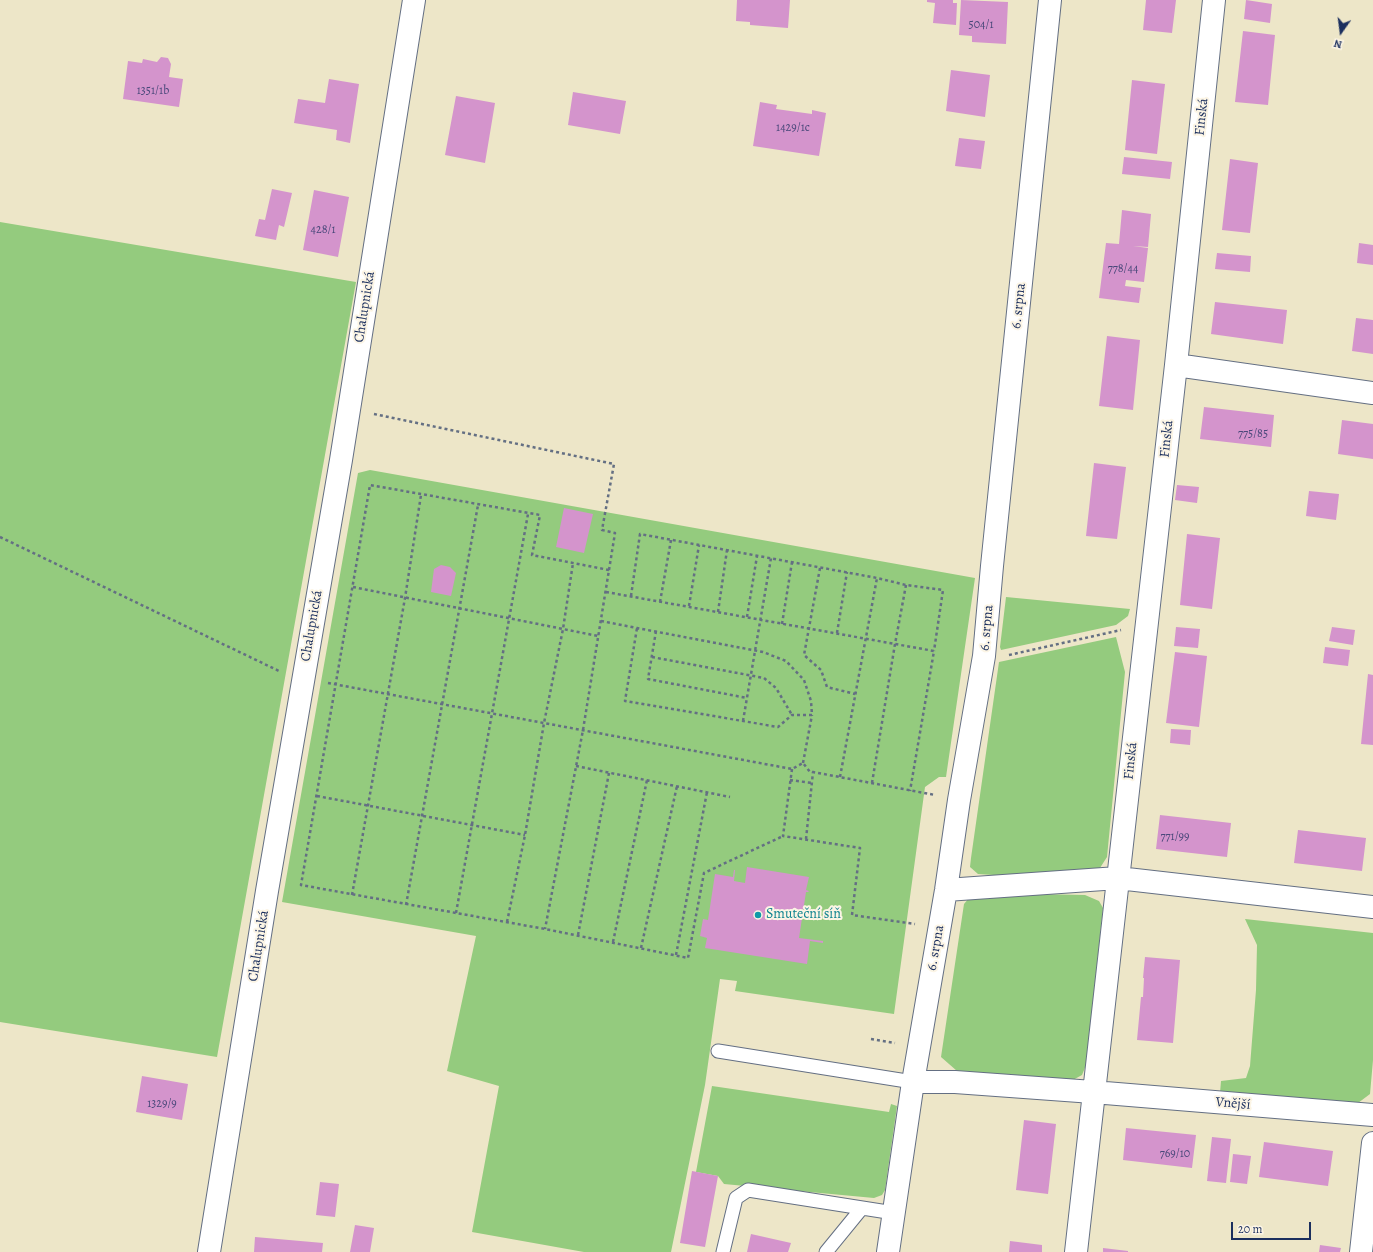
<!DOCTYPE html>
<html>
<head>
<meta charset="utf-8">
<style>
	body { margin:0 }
	#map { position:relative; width:1373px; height:1252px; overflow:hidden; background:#ede6c8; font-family:Alegreya,serif }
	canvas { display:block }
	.north { position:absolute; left:1321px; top:12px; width:40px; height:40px; -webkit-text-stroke:3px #fcf5e5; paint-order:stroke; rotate:194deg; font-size:11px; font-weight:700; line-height:16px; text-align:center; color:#1b2f5e }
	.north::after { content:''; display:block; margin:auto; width:14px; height:18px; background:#1b2f5e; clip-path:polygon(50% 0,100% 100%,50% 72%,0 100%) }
	.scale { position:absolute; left:1231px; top:1222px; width:80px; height:18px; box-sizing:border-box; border:2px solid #1b2f5e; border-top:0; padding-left:5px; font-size:12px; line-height:14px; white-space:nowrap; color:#1b2f5e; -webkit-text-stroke:3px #fcf5e5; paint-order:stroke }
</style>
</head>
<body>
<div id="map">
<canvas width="1373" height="1252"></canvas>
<div class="north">N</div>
<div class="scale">20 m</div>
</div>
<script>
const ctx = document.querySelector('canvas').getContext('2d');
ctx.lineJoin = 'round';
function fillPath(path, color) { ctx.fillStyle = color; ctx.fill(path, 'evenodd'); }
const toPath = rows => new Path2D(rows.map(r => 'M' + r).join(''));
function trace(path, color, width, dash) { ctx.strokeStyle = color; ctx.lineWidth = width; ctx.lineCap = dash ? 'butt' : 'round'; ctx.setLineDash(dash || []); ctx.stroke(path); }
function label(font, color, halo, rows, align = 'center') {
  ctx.font = font + ' Alegreya,serif'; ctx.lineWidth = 4; ctx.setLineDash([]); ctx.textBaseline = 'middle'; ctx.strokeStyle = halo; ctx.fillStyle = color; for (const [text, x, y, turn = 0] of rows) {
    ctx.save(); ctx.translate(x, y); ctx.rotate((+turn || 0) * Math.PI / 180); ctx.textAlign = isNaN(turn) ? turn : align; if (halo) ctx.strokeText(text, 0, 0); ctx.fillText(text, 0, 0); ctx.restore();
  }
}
const green = toPath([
	[0,222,356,282,217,1057,0,1022],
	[370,470,975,578,946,777,939,777,925,787,894,1014,735,991,737,981,720,979,705,1085,671,1252,584,1252,472,1232,499,1086,447,1071,476,936,282,902,358,473],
	[1006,597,1130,609,1128,616,1116,625,1001,650,1000,647],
	[1116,637,1125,672,1107,857,1098,871,1054,879,978,874,970,867,971,858,999,662],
	[983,893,1085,895,1099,901,1103,908,1086,1065,1082,1075,1071,1081,1056,1081,957,1071,941,1057,964,904,969,898],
	[1245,919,1373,933,1373,1060,1370,1094,1358,1103,1220,1093,1221,1081,1246,1078,1250,1066,1256,990,1257,945],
	[712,1086,889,1112,891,1104,897,1106,885,1190,882,1195,874,1198,724,1184,718,1176,696,1172]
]);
const building = toPath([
	[737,0,790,0,788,28,750,25,750,22,736,21],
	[927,0,953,0,953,3,957,3,956,25,933,23,935,3,927,2],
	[961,0,1008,2,1006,44,972,42,972,36,959,35],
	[1146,0,1176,0,1172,33,1143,30],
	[1246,0,1272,4,1270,23,1244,19],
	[1243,31,1275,35,1268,105,1235,102],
	[161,57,168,58,171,64,169,77,183,79,179,107,123,99,128,61,142,63,143,59,157,62],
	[951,70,990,75,985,117,946,111],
	[329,79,359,84,350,143,336,140,337,130,294,123,298,99,325,103],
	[1132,80,1165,84,1157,154,1125,150],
	[573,92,626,101,620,134,568,125],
	[456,96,495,103,485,163,445,155],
	[760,102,777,105,776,109,812,114,812,110,826,113,819,156,753,146],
	[959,138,985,141,981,169,955,166],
	[1124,157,1172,162,1170,179,1122,174],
	[1230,159,1258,163,1250,233,1222,230],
	[272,189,292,193,284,227,279,225,276,240,255,236,259,219,265,220],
	[314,190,349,197,338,257,303,250],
	[1122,210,1151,214,1148,247,1133,246,1148,248,1144,282,1126,280,1125,286,1141,288,1139,303,1099,298,1106,243,1119,244],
	[1359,243,1373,245,1373,265,1357,263],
	[1217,253,1251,256,1250,272,1215,269],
	[1215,302,1287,310,1283,344,1211,334],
	[1356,318,1373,320,1373,354,1352,351],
	[1107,336,1140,340,1133,410,1099,406],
	[1204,407,1274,415,1271,447,1200,439],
	[1342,420,1373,424,1373,459,1338,454],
	[1094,463,1126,467,1117,539,1086,536],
	[1177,485,1199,487,1197,503,1175,500],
	[1309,491,1339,494,1336,520,1306,516],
	[564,508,593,514,584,553,556,547],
	[1187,534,1220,538,1212,609,1180,605],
	[441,565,450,567,456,573,451,596,431,592,434,569],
	[1176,627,1200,629,1198,648,1174,646],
	[1332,627,1355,630,1353,645,1329,641],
	[1325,647,1350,650,1348,666,1323,663],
	[1175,652,1207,656,1199,727,1166,723],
	[1368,674,1373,675,1373,745,1361,744],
	[1171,729,1191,730,1190,745,1170,743],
	[1160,815,1231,823,1227,857,1156,849],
	[1298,830,1366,838,1362,871,1294,863],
	[747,867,809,877,806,890,809,891,808,892,806,892,799,938,823,941,823,943,810,941,807,964,705,948,707,938,700,936,703,919,708,920,715,874,733,877,734,870,735,870,734,881,745,883],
	[1145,957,1180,960,1173,1043,1137,1040,1141,997,1143,997,1144,978,1143,978],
	[142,1076,188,1084,182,1120,136,1112],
	[1024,1120,1056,1124,1048,1194,1016,1190],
	[1126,1128,1196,1135,1192,1168,1123,1160],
	[1212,1137,1231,1139,1226,1183,1207,1181],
	[1264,1142,1333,1151,1328,1186,1259,1177],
	[1233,1154,1251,1156,1247,1184,1230,1182],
	[692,1171,718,1176,705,1247,680,1243],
	[320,1182,339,1184,335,1217,316,1215],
	[355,1225,374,1228,370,1252,350,1252],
	[751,1234,791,1243,788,1252,747,1252],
	[255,1237,323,1243,322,1252,254,1252],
	[1010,1241,1042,1245,1042,1252,1009,1252],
	[1320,1245,1341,1248,1340,1252,1319,1252],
	[1103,1248,1128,1251,1128,1252,1103,1252]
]);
const path = toPath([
	[374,414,614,464,602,530,615,533,583,730,545,929],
	[0,537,279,671],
	[820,568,804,655,821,670,827,687,855,694],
	[609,570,532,555,540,515,370,485,301,885,545,929,688,958,704,873,783,836],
	[353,587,598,636],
	[606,592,934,651,910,791],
	[631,596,640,534,877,578,906,585,943,590,934,651],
	[660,602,671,540],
	[689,606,699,545],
	[718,612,727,550],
	[747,617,757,556],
	[601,621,637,628,763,652,786,661,804,680,811,701,812,715,792,715,778,727,625,701,637,628],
	[782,624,792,562],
	[656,631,648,679,747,698],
	[837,633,847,572],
	[1009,655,1121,630],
	[652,657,764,678,776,688,792,715],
	[328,683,792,769,803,763,810,772,813,772,935,795],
	[743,721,771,558],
	[803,763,812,715],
	[576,766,730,797],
	[792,769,783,836,860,848,852,915,915,924],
	[840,777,877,578],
	[790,780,812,783],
	[872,783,895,644,906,585],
	[317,796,525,835],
	[806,839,813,772],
	[352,895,405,598,421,495],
	[406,905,478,505],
	[456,913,528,514],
	[507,922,525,835,544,723,563,629,573,563],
	[578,935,609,773],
	[613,942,647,780],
	[641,948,677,786],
	[676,955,707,792],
	[871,1039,895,1043]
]);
const service = toPath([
	[718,1051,913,1082],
	[723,1252,736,1198,748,1190,894,1213],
	[826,1252,862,1208]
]);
const minor = toPath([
	[1176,365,1373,393],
	[946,890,1118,878,1373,907],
	[913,1082,955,1082,1093,1092,1373,1115],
	[209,1252,267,891,341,460,414,0],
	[888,1252,913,1082,946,890,959,800,984,656,992,566,1050,0],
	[1076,1252,1176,365,1214,0],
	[1361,1252,1373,1143]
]);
const markers = [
	[758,915,4,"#0f9aa8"]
];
const numberNames = [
	["504/1",981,25],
	["1351/1b",153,91],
	["1429/1c",793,128],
	["428/1",323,230],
	["778/44",1123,269],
	["775/85",1253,434],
	["771/99",1175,837],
	["1329/9",162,1104],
	["769/10",1175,1154]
];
const streetNames = [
	["Finská",1202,117,-84],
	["6. srpna",1019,306,-84],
	["Chalupnická",365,307,-81],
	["Finská",1167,439,-84],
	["Chalupnická",312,626,-80],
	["6. srpna",987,628,-85],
	["Finská",1131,761,-84],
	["Chalupnická",259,946,-81],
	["6. srpna",936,948,-80],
	["Vnější",1233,1104,5]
];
const cultureNames = [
	["Smuteční síň",766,915]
];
fillPath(green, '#94cb7e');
fillPath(building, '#d494cc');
trace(service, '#646f83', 15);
trace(minor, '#646f83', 24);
trace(path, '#646f83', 2.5, [3, 3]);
trace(service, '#fff', 13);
trace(minor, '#fff', 22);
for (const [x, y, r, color] of markers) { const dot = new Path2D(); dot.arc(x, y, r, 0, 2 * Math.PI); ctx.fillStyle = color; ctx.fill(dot); trace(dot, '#fcf5e5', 1.5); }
label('12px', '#49487a', null, numberNames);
label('14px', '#1b2f5e', '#fcf5e5', streetNames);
label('14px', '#0d838f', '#fcf5e5', cultureNames, 'left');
</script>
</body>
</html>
